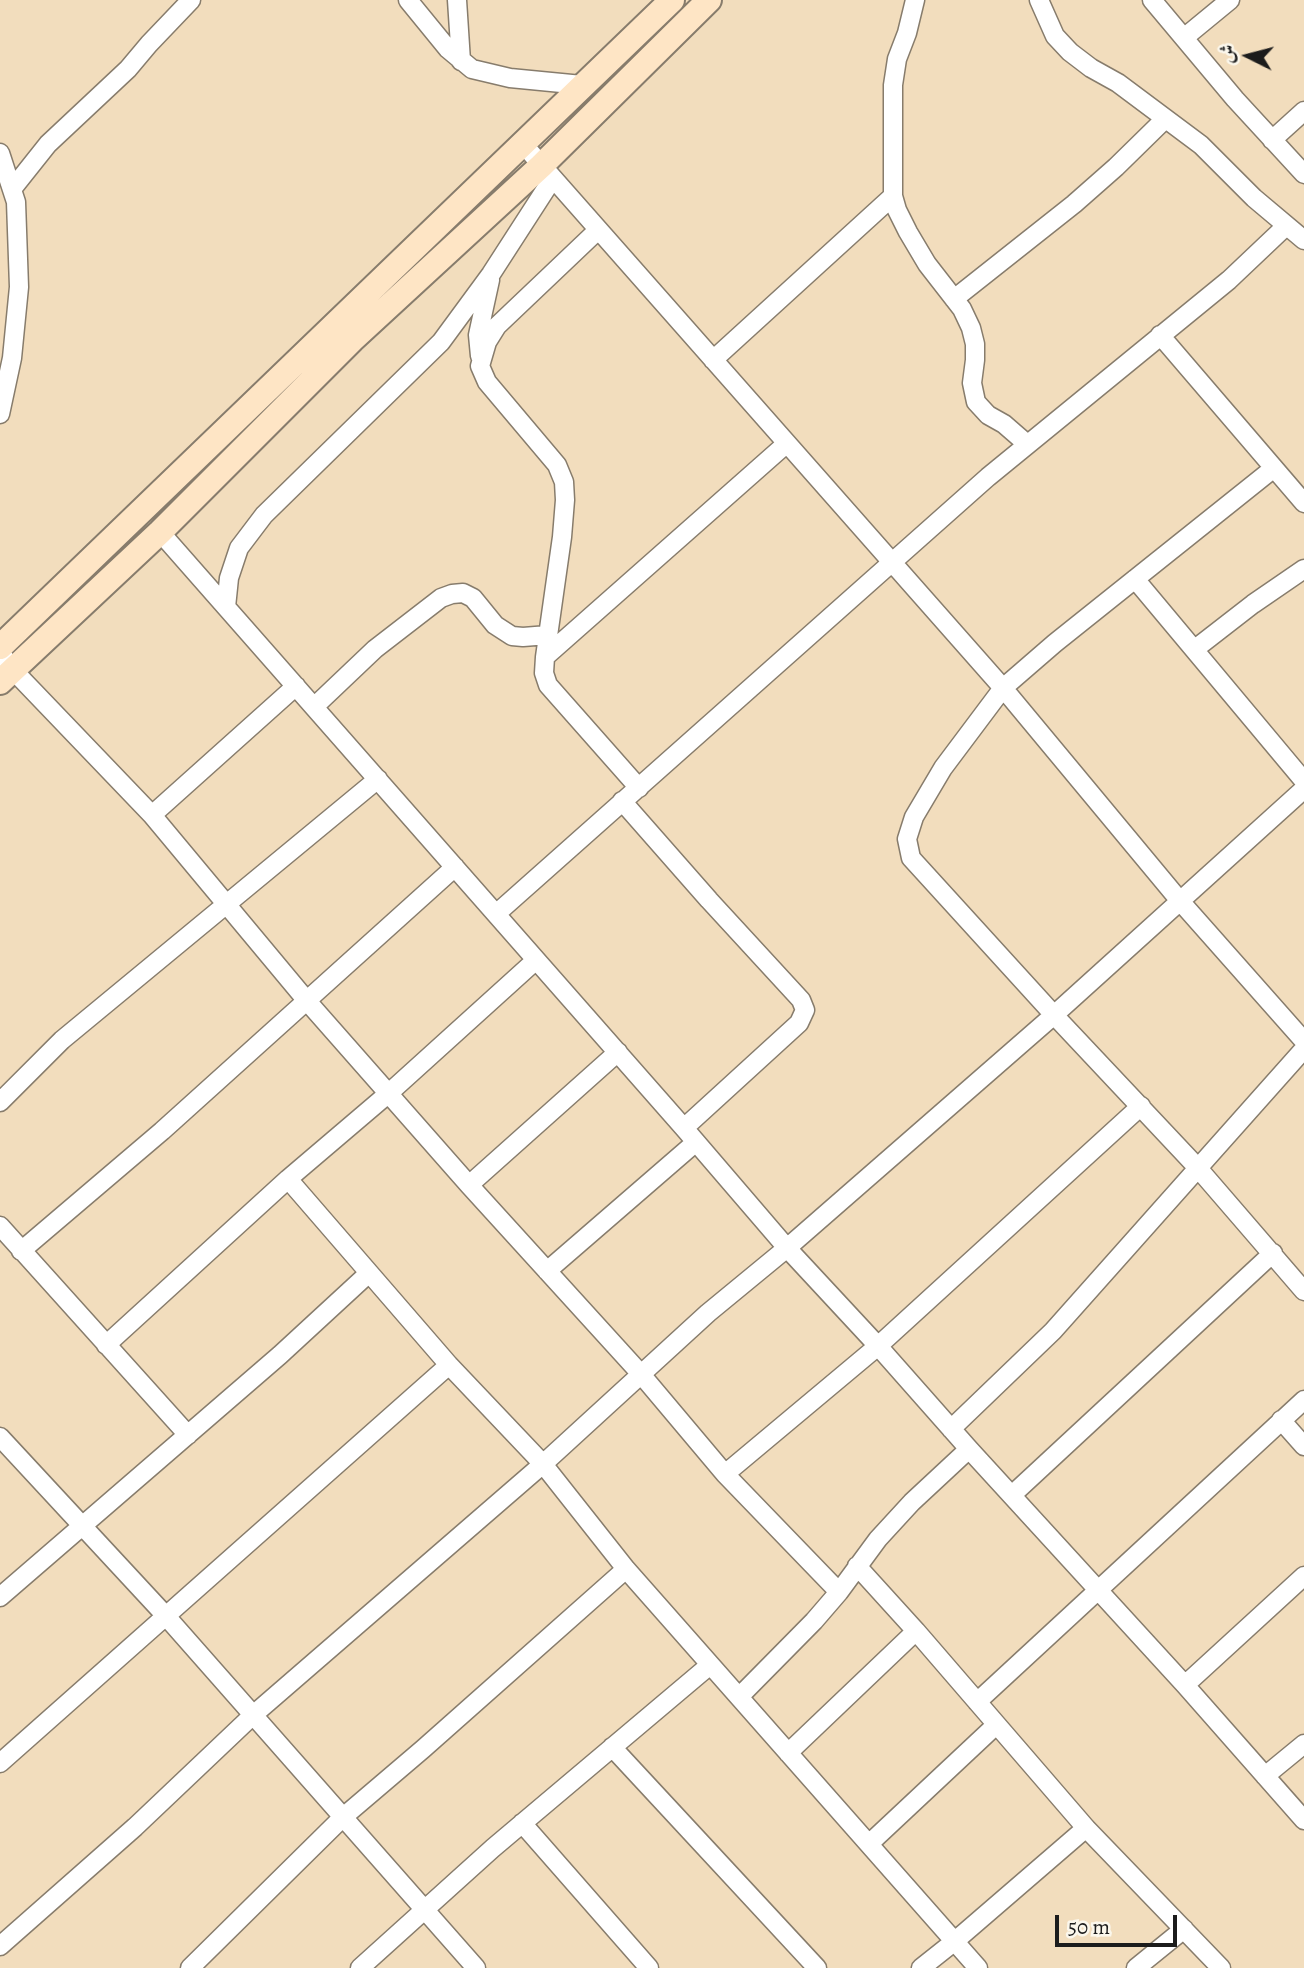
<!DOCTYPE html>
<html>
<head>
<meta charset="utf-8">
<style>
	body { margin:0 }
	#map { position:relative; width:1304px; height:1968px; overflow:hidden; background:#f2ddbd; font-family:Alegreya,Amiri,serif }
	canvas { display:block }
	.north { position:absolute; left:1213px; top:21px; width:70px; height:70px; -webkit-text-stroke:5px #fbf7ec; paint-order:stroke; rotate:276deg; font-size:19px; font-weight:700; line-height:28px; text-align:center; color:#1c1c1c }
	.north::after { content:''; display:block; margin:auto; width:24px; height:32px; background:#1c1c1c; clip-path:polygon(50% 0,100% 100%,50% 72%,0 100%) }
	.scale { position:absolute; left:1055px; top:1915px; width:122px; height:32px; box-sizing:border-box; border:4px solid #1c1c1c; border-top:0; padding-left:9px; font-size:21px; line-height:24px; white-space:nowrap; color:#1c1c1c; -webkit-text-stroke:5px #fbf7ec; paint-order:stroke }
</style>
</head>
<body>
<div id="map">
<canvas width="1304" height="1968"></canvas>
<div class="north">ش</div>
<div class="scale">50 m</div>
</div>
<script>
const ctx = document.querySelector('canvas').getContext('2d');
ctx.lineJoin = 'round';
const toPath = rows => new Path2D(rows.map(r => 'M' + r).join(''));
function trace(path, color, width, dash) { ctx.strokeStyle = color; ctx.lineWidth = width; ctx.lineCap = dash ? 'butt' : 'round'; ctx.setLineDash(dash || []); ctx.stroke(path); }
const minor = toPath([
	[408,0,448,49,472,69,510,78,582,85],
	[457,0,461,61],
	[915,0,907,33,897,59,893,85,893,196,897,210,908,232,927,264,962,309,971,328,975,344,975,360,972,383,976,402,988,415,1004,424,1027,444],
	[1039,0,1055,36,1070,52,1091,68,1118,83,1201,145,1254,198,1304,240],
	[1152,0,1235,99,1304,174],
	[1185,37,1230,0],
	[1272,140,1304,111],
	[523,144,1003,688,1180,901,1304,1041],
	[0,153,16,202,19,287,12,358,0,414],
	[13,188,48,144,128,69,149,44,191,0],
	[598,230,497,326,487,342,480,366,487,382,557,465,564,482,565,500,562,537,545,657,544,673,548,685,639,788],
	[954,299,1074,204,1116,167,1165,119],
	[1160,335,1304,503],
	[480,356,478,335,490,280],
	[713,360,893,196],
	[1274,468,1055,643,1003,688,943,768,914,817,907,839,911,858,1054,1015,1197,1167,1304,1291],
	[160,532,684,1128,787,1248,878,1346,969,1449,1185,1685,1304,1820],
	[1135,579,1304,781],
	[226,607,229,578,239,548,264,515,441,342,491,274,553,178],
	[1195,649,1253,604,1304,569],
	[0,652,13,670,152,815,307,1001,469,1185,640,1373,725,1474,839,1592],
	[545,657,786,444],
	[315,706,375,649,441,598,452,594,463,593,473,598,495,625,512,636,523,637,548,635],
	[622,801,709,900,801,1000,805,1010,799,1023,684,1128],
	[152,815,296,686],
	[496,914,988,477,1229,280,1286,226],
	[0,1102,62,1040,378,779],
	[288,1179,449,1365,543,1464,626,1569,978,1968],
	[469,1185,618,1052],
	[0,1226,188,1435],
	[21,1251,162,1131,455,867],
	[547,1271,696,1142],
	[106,1345,288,1179,389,1093,536,960],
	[1281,1420,1304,1446],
	[951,1429,1053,1331,1304,1049],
	[0,1437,165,1615,476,1968],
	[725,1474,878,1346,1141,1106],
	[1012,1495,1273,1253],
	[857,1566,916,1631,1086,1828,1221,1968],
	[0,1597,280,1355,369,1273],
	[1185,1685,1304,1576],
	[739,1697,814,1621,839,1592,878,1539,912,1502,969,1449],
	[977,1702,1304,1400],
	[612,1747,817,1968],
	[788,1753,916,1631],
	[0,1763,449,1365],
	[1265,1776,1304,1744],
	[522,1823,649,1968],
	[870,1843,996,1725],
	[0,1946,135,1827,252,1716,543,1464,708,1313,787,1248,1054,1015,1304,789],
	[190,1968,342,1818,423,1749,626,1569],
	[360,1968,493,1848,710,1665],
	[921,1968,955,1941,1086,1828],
	[1136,1968,1184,1929]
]);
const secondary = toPath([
	[0,647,672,0],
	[0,682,160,532,352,340,541,166,709,0]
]);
trace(minor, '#877c6c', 21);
trace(secondary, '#877c6c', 28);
trace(minor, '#fff', 18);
trace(secondary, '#fee5c5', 24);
</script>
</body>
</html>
